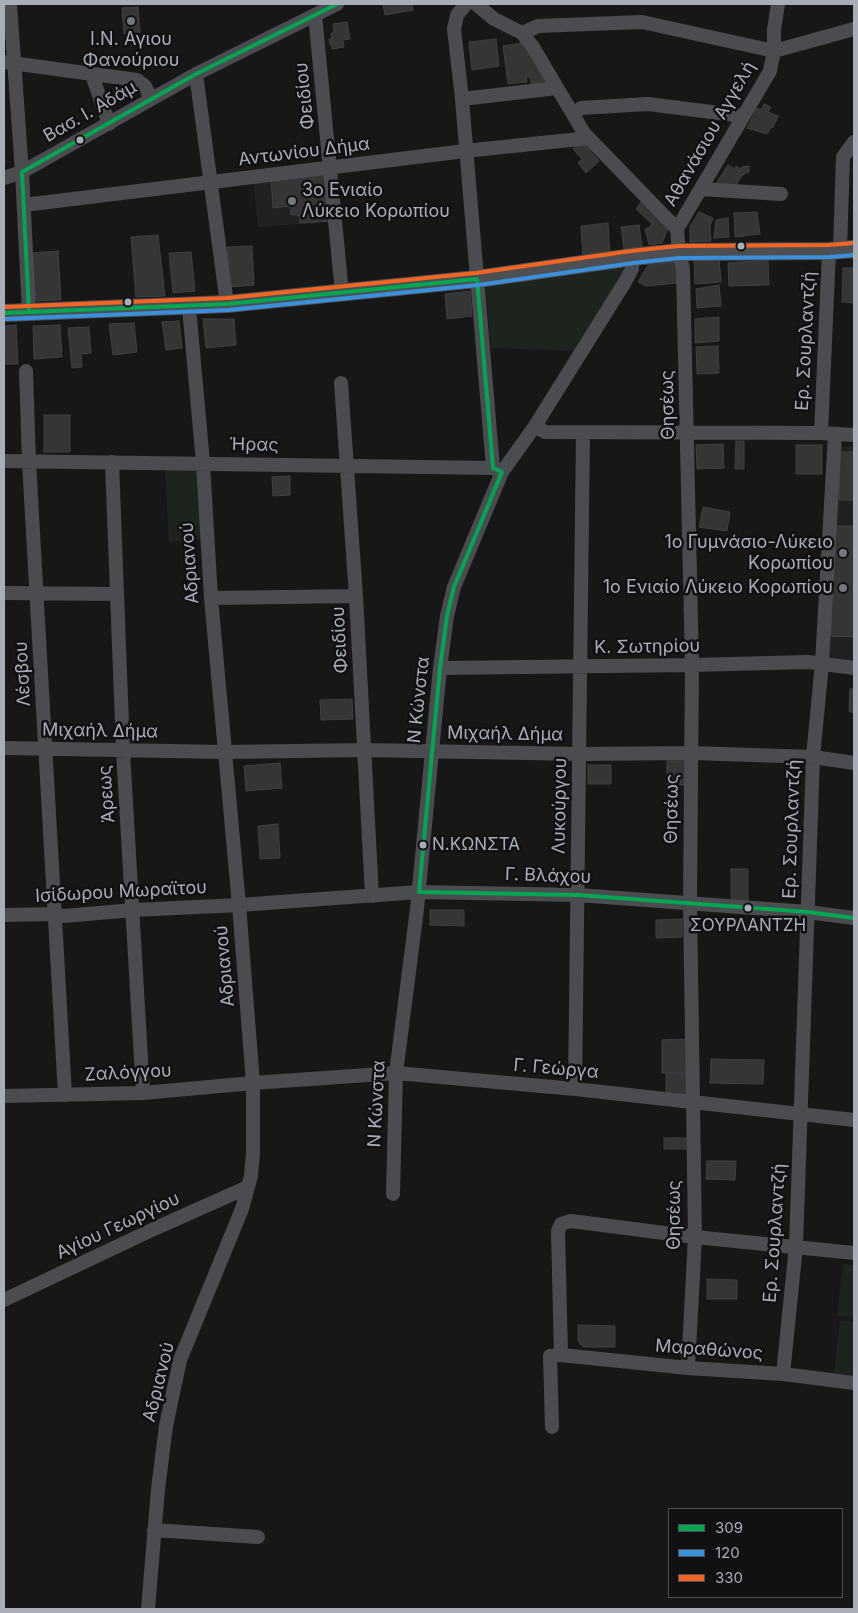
<!DOCTYPE html>
<html>
<head>
<meta charset="utf-8">
<style>
	body { margin:0 }
	#map { position:relative; width:858px; height:1613px; overflow:hidden; background:#171717; font-family:Inter,sans-serif }
	canvas { display:block }
	.frame { position:absolute; inset:0; border:5px solid #a8adb8; pointer-events:none }
	.legend { position:absolute; left:668px; top:1508px; width:175px; height:90px; box-sizing:border-box; background:#111113; border:1px solid #4d4f55; margin:0; padding:6px 9px; list-style:none; font-size:15px; color:#a8adb8 }
	.legend li { display:flex; align-items:center; gap:10px; height:25px }
	.legend b { width:25px; border:1px solid #4d4f55 }
</style>
</head>
<body>
<div id="map">
<canvas width="858" height="1613"></canvas>
<div class="frame"></div>
<ul class="legend">
<li><b style="height:6px;background:#00a651"></b>309</li>
<li><b style="height:6px;background:#3a90db"></b>120</li>
<li><b style="height:6px;background:#f26522"></b>330</li>
</ul>
</div>
<script>
const ctx = document.querySelector('canvas').getContext('2d');
ctx.lineJoin = 'round';
function fillPath(path, color) { ctx.fillStyle = color; ctx.fill(path, 'evenodd'); }
const toPath = rows => new Path2D(rows.map(r => 'M' + r).join(''));
function trace(path, color, width, dash) { ctx.strokeStyle = color; ctx.lineWidth = width; ctx.lineCap = dash ? 'butt' : 'round'; ctx.setLineDash(dash || []); ctx.stroke(path); }
function label(font, color, halo, rows, align = 'center') {
  ctx.font = font + ' Inter,sans-serif'; ctx.lineWidth = 5; ctx.setLineDash([]); ctx.textBaseline = 'middle'; ctx.strokeStyle = halo; ctx.fillStyle = color; for (const [text, x, y, turn = 0] of rows) {
    ctx.save(); ctx.translate(x, y); ctx.rotate((+turn || 0) * Math.PI / 180); ctx.textAlign = isNaN(turn) ? turn : align; if (halo) ctx.strokeText(text, 0, 0); ctx.fillText(text, 0, 0); ctx.restore();
  }
}
const built = toPath([
	[4,112,6,130,6,165,4,165],
	[326,170,330,222,258,227,253,180],
	[854,446,854,663,828,659,835,447]
]);
const green = toPath([
	[617,264,625,269,577,351,491,348,485,283],
	[165,470,197,470,203,539,169,542],
	[843,1264,854,1265,854,1318,837,1316],
	[840,1320,854,1322,854,1375,834,1373]
]);
const building = toPath([
	[383,4,412,4,413,10,385,15,383,4],
	[138,7,140,33,124,34,122,8,138,7],
	[347,22,350,39,343,40,344,47,332,49,332,45,330,45,329,39,332,38,331,33,334,33,333,24,347,22],
	[496,39,499,66,472,70,469,42,496,39],
	[522,43,529,51,552,86,532,88,530,77,526,77,527,82,508,84,503,46,522,43],
	[764,104,771,107,768,112,778,116,773,128,771,127,767,134,747,128,757,108,761,110,764,104],
	[582,141,599,161,586,173,578,163,582,159,573,149,582,141],
	[728,165,735,169,736,166,741,169,742,167,749,166,749,172,742,175,735,187,715,185,728,165],
	[325,172,329,221,300,223,299,215,291,215,290,206,273,208,271,178,325,172],
	[642,201,668,229,662,243,649,245,645,229,648,228,652,224,636,209,642,201],
	[699,212,713,218,710,226,711,241,690,242,690,227,699,212],
	[757,212,760,234,735,237,734,213,757,212],
	[728,218,729,237,714,238,716,220,728,218],
	[608,223,610,254,583,256,581,226,608,223],
	[639,225,642,247,624,249,621,227,639,225],
	[158,235,165,296,136,297,131,237,158,235],
	[252,246,254,285,229,287,227,247,252,246],
	[58,251,61,300,36,301,33,253,58,251],
	[191,252,195,291,173,293,169,253,191,252],
	[719,258,721,282,695,284,694,260,719,258],
	[768,260,769,285,729,286,728,263,768,260],
	[677,262,679,283,646,286,638,282,648,265,677,262],
	[843,268,854,268,854,303,842,302,843,268],
	[719,285,721,306,697,308,696,289,719,285],
	[470,291,472,316,447,319,445,294,470,291],
	[719,317,719,341,695,343,695,319,719,317],
	[203,319,234,319,236,345,206,348,203,319],
	[179,321,182,348,166,350,162,322,179,321],
	[134,323,137,352,113,355,109,324,134,323],
	[16,325,18,364,5,364,4,326,16,325],
	[60,325,62,357,34,359,33,326,60,325],
	[89,327,91,353,81,354,82,367,72,368,68,328,89,327],
	[718,346,719,373,697,374,696,347,718,346],
	[44,415,70,415,70,452,44,452,44,415],
	[736,441,744,441,744,469,735,469,736,441],
	[723,444,724,468,697,469,696,445,723,444],
	[796,445,822,445,822,474,796,474,796,445],
	[839,452,854,452,854,500,839,500,839,452],
	[290,476,290,495,273,496,272,477,290,476],
	[703,507,730,512,727,531,699,527,703,507],
	[834,526,854,526,854,637,831,636,834,526],
	[850,689,854,689,854,712,849,712,850,689],
	[352,699,353,719,321,720,320,700,352,699],
	[667,761,689,761,689,785,667,785,667,761],
	[280,763,282,788,246,791,244,766,280,763],
	[588,765,611,765,611,784,588,784,588,765],
	[278,824,280,858,260,859,258,826,278,824],
	[731,869,748,869,748,902,731,901,731,869],
	[430,910,464,910,464,926,430,925,430,910],
	[682,919,682,937,656,938,656,920,682,919],
	[688,1039,688,1073,662,1073,662,1040,688,1039],
	[711,1059,764,1060,763,1084,710,1083,711,1059],
	[666,1074,689,1074,688,1096,666,1096,666,1074],
	[664,1138,686,1138,686,1149,664,1149,664,1138],
	[707,1161,736,1161,735,1180,706,1179,707,1161],
	[707,1279,737,1280,737,1299,707,1299,707,1279],
	[578,1325,615,1326,615,1347,584,1347,580,1344,578,1339,578,1325]
]);
const minor = toPath([
	[10,4,22,172,29,312],
	[466,4,457,15,454,29,462,99,493,468],
	[476,4,494,19,522,33,533,47,584,133,677,229],
	[315,15,342,293],
	[522,33,538,26,642,22,774,51,854,29],
	[4,62,137,80,145,86,151,99],
	[196,74,227,304],
	[92,75,109,124],
	[462,99,557,88],
	[574,114,581,108,648,104,743,116],
	[4,178,22,172,196,74,337,4],
	[701,189,781,194],
	[24,205,465,151,589,138],
	[840,250,843,157,854,142],
	[26,371,29,462,65,1095],
	[341,383,356,596,372,896],
	[535,426,545,432,821,433,854,435],
	[821,433,829,251],
	[4,461,493,468,502,472],
	[112,462,123,751,143,1093],
	[4,593,117,594],
	[211,598,356,596],
	[440,668,692,665,808,662,854,668],
	[4,748,225,752,364,750,579,754,692,753,813,757,854,763],
	[4,915,54,914,64,916,133,910,239,905,419,892,578,895,808,912,854,918],
	[575,1089,583,433],
	[4,1096,143,1093,253,1083,396,1073,575,1089,854,1120],
	[393,1194,396,1073,417,909,440,668,447,616,454,587,502,472,535,426,625,282,632,269,632,257],
	[4,1300,156,1228,248,1187],
	[561,1355,558,1231,561,1224,571,1221,695,1237,854,1253],
	[688,1368,695,1237,690,903,692,665,683,269,679,252,677,229,770,71,774,51,774,30,778,4],
	[783,1374,796,1246,813,757,822,663,835,434],
	[552,1427,550,1356,561,1355,688,1368,783,1374,854,1383],
	[154,1530,258,1537],
	[148,1609,158,1489,166,1426,180,1360,242,1209,251,1176,253,1152,253,1083,239,905,211,598,203,463,189,307]
]);
const major = toPath([
	[4,313,227,304,477,279,632,257,679,252,829,251,854,249]
]);
const bus1 = toPath([
	[29,312,22,172,196,74,337,4],
	[4,313,227,304,477,279,493,468,502,472,454,587,447,616,440,668,419,892,578,895,808,912,854,918]
]);
const bus2 = toPath([
	[4,319,228,310,478,285,633,263,679,258,829,257,854,255]
]);
const bus3 = toPath([
	[4,307,227,298,476,273,631,251,678,246,829,245,854,243]
]);
const markers = [
	[131,21,5,"#757880"],
	[80,140,4.5,"#a8adb8"],
	[292,201,5,"#757880"],
	[741,246,4.5,"#a8adb8"],
	[128,302,4.5,"#a8adb8"],
	[843,553,5,"#757880"],
	[843,588,5,"#757880"],
	[423,845,4.5,"#a8adb8"],
	[748,908,4.5,"#a8adb8"]
];
const busNames = [
	["Ν.ΚΩΝΣΤΑ",432,845],
	["ΣΟΥΡΛΑΝΤΖΗ",748,926,"center"]
];
const poiNames = [
	["Ι.Ν. Αγιου",131,40,"center"],
	["Φανούριου",131,61,"center"],
	["3ο Ενιαίο",302,191,"left"],
	["Λύκειο Κορωπίου",302,212,"left"],
	["1ο Γυμνάσιο-Λύκειο",833,543],
	["Κορωπίου",833,564],
	["1ο Ενιαίο Λύκειο Κορωπίου",833,588]
];
const streetNames = [
	["Φειδίου",305,96,-96],
	["Βασ. Ι. Αδάμ",90,112,-30],
	["Αθανάσιου Αγγελή",710,134,-60],
	["Αντωνίου Δήμα",304,152,-7],
	["Ερ. Σουρλαντζή",806,341,-87],
	["Θησέως",668,405,-91],
	["Ήρας",254,445,1],
	["Αδριανού",190,563,-94],
	["Φειδίου",340,640,-93],
	["Κ. Σωτηρίου",647,647,-1],
	["Λέσβου",23,674,-93],
	["Ν Κώνστα",419,700,-84],
	["Μιχαήλ Δήμα",100,731,1],
	["Μιχαήλ Δήμα",505,734,1],
	["Άρεως",107,794,-94],
	["Λυκούργου",560,806,-89],
	["Θησέως",672,809,-89],
	["Ερ. Σουρλαντζή",792,829,-88],
	["Γ. Βλάχου",548,876,2],
	["Ισίδωρου Μωραϊτου",121,892,-3],
	["Αδριανού",225,966,-95],
	["Γ. Γεώργα",556,1069,5],
	["Ζαλόγγου",128,1073,-3],
	["Ν Κώνστα",377,1104,-87],
	["Θησέως",675,1215,-90],
	["Αγίου Γεωργίου",118,1226,-25],
	["Ερ. Σουρλαντζή",775,1233,-86],
	["Μαραθώνος",709,1350,4],
	["Αδριανού",159,1382,-76]
];
fillPath(built, '#212123');
fillPath(green, '#1d241e');
fillPath(building, '#353536');
trace(building, '#3f4043', 1);
trace(minor, '#4b4c50', 14);
trace(major, '#4d4f52', 18);
trace(bus1, '#00a651', 4);
trace(bus2, '#3a90db', 4);
trace(bus3, '#f26522', 4);
for (const [x, y, r, color] of markers) { const dot = new Path2D(); dot.arc(x, y, r, 0, 2 * Math.PI); ctx.fillStyle = color; ctx.fill(dot); trace(dot, '#111113', 2); }
label('17px', '#a8adb8', '#111113', busNames, 'left');
label('18px', '#a8adb8', '#111113', poiNames, 'right');
label('18px', '#a8adb8', '#111113', streetNames);
</script>
</body>
</html>
